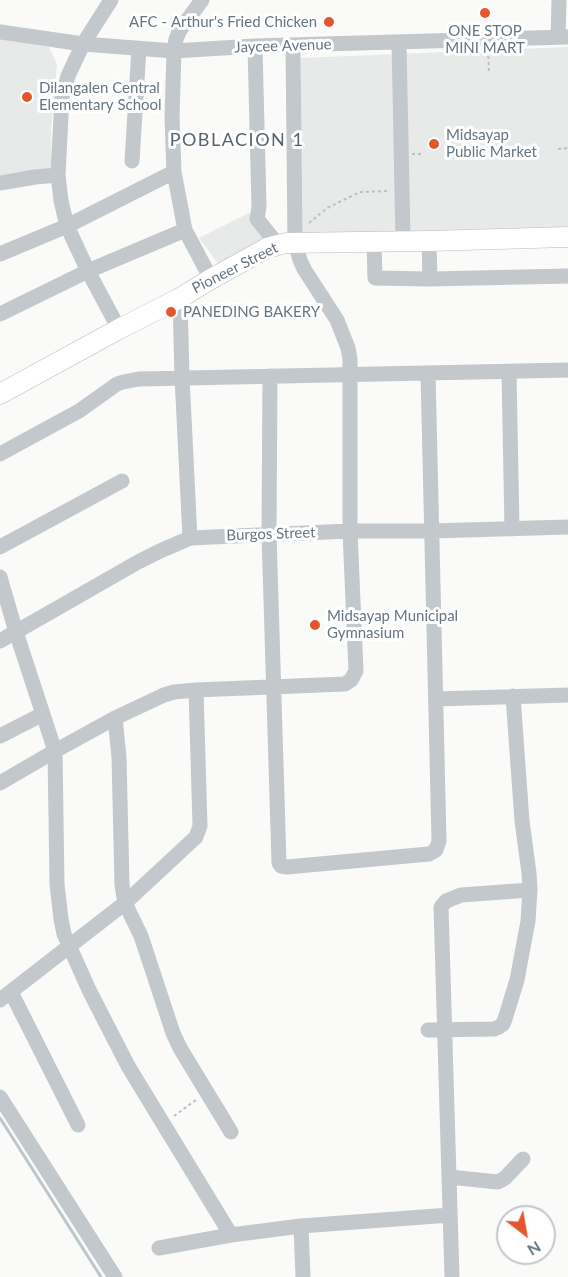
<!DOCTYPE html>
<html>
<head>
<meta charset="utf-8">
<style>
	body { margin:0 }
	#map { position:relative; width:568px; height:1277px; overflow:hidden; background:#fafaf8; font-family:Lato,sans-serif }
	canvas { display:block }
	.north { position:absolute; left:496px; top:1205px; width:60px; height:60px; box-sizing:border-box; background:#fff; border:2px solid #c1c8cd; border-radius:50%; rotate:149deg; font-size:16px; font-weight:700; line-height:24px; text-align:center; color:#657683 }
	.north::after { content:''; display:block; margin:auto; width:21px; height:27px; background:#e4572e; clip-path:polygon(50% 0,100% 100%,50% 72%,0 100%) }
</style>
</head>
<body>
<div id="map">
<canvas width="568" height="1277"></canvas>
<div class="north">N</div>
</div>
<script>
const ctx = document.querySelector('canvas').getContext('2d');
ctx.lineJoin = 'round';
function fillPath(path, color) { ctx.fillStyle = color; ctx.fill(path, 'evenodd'); }
const toPath = rows => new Path2D(rows.map(r => 'M' + r).join(''));
function trace(path, color, width, dash) { ctx.strokeStyle = color; ctx.lineWidth = width; ctx.lineCap = dash ? 'butt' : 'round'; ctx.setLineDash(dash || []); ctx.stroke(path); }
function label(font, color, halo, rows, align = 'center') {
  ctx.font = font + ' Lato,sans-serif'; ctx.lineWidth = 6; ctx.setLineDash([]); ctx.textBaseline = 'middle'; ctx.strokeStyle = halo; ctx.fillStyle = color; for (const [text, x, y, turn = 0] of rows) {
    ctx.save(); ctx.translate(x, y); ctx.rotate((+turn || 0) * Math.PI / 180); ctx.textAlign = isNaN(turn) ? turn : align; if (halo) ctx.strokeText(text, 0, 0); ctx.fillText(text, 0, 0); ctx.restore();
  }
}
const built = toPath([
	[0,39,49,47,57,64,51,130,52,171,0,178],
	[568,47,568,231,300,237,301,58],
	[249,213,268,238,219,265,199,238]
]);
const stream = toPath([
	[0,1118,101,1277]
]);
const path = toPath([
	[488,50,489,71],
	[558,149,568,148],
	[412,154,421,154],
	[309,223,327,208,360,192,390,191],
	[174,1116,196,1100]
]);
const minor = toPath([
	[111,0,83,44,68,76,62,97,58,175,61,201,67,226,88,271,119,329],
	[202,0,180,30,176,39,174,51,172,118,174,172,185,230,211,279],
	[0,32,83,44,174,51,255,46,568,37],
	[558,37,559,0],
	[399,42,403,241],
	[255,46,259,207,257,219,278,245],
	[132,161,139,48],
	[0,183,35,177,58,175],
	[429,241,430,279],
	[374,242,375,278,430,279,568,276],
	[0,254,67,226,174,172],
	[180,298,182,377,190,538],
	[0,314,88,271,185,230],
	[509,372,512,529],
	[270,376,269,534,279,863,281,866,287,867,429,854,436,850,439,841,428,373],
	[0,454,79,411,117,384,123,382,139,379,568,370],
	[0,547,122,481],
	[0,577,16,632,55,751,57,884,61,919,64,934,89,990,128,1066,231,1235],
	[0,641,138,562,160,551,190,538,350,531,431,531,568,527],
	[436,699,568,695],
	[115,718,119,757,122,885,125,903,141,936,173,1033,180,1048,231,1132],
	[0,736,43,714],
	[0,783,55,751,115,718,164,695,174,692,196,690,345,684,351,680,356,671,350,531,350,359,348,348,337,320,304,269,300,260,295,243,293,45],
	[11,992,78,1125],
	[0,1000,125,903,196,837,200,826,196,690],
	[428,1030,494,1029,499,1027,503,1024,505,1019,517,980,528,921,530,890,529,873,522,821,513,696],
	[0,1097,115,1277],
	[449,1177,498,1182,505,1178,523,1159],
	[301,1226,303,1277],
	[159,1248,231,1235,301,1226,450,1215],
	[452,1277,441,907,446,901,461,895,530,890]
]);
const major = toPath([
	[0,394,119,329,180,298,211,279,267,248,278,245,287,243,429,241,568,237]
]);
const markers = [
	[485,13,6,"#e4572e"],
	[329,22,6,"#e4572e"],
	[27,97,6,"#e4572e"],
	[434,144,6,"#e4572e"],
	[171,312,6,"#e4572e"],
	[315,625,6,"#e4572e"]
];
const poiNames = [
	["AFC - Arthur's Fried Chicken",317,22,"right"],
	["ONE STOP",485,31,"center"],
	["MINI MART",485,48,"center"],
	["Dilangalen Central",39,88],
	["Elementary School",39,105],
	["Midsayap",446,135],
	["Public Market",446,152],
	["PANEDING BAKERY",183,312],
	["Midsayap Municipal",327,616],
	["Gymnasium",327,633]
];
const streetNames = [
	["Jaycee Avenue",283,46,-2],
	["Pioneer Street",235,268,-27],
	["Burgos Street",271,534,-2]
];
const quarterNames = [
	["POBLACION 1",237,140]
];
fillPath(built, '#e8e9e9');
trace(stream, '#bbc7cb', 3);
trace(major, '#b5babe', 21);
trace(path, '#bbbfc2', 2, [3, 3]);
trace(minor, '#c3c8cc', 15);
trace(major, '#fff', 20);
for (const [x, y, r, color] of markers) { const dot = new Path2D(); dot.arc(x, y, r, 0, 2 * Math.PI); ctx.fillStyle = color; ctx.fill(dot); trace(dot, '#fff', 2); }
label('15px', '#657683', '#fff', poiNames, 'left');
label('15px', '#657683', '#fff', streetNames);
ctx.letterSpacing = '1.5px';
label('18px', '#57646e', '#fff', quarterNames);
ctx.letterSpacing = '0px';
</script>
</body>
</html>
